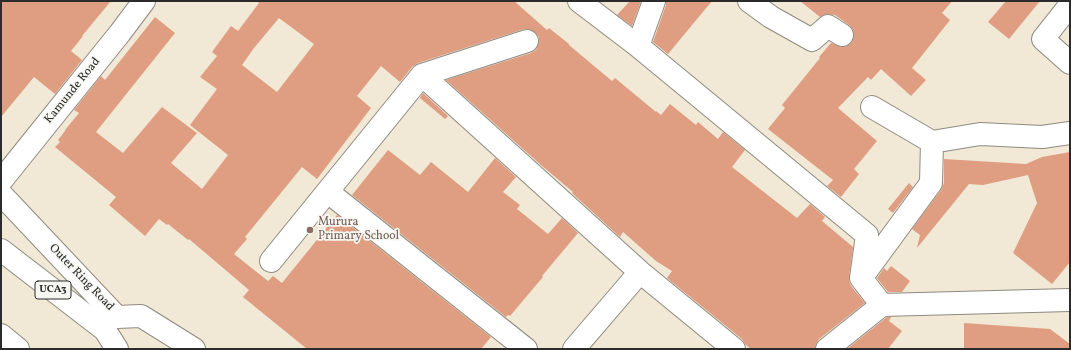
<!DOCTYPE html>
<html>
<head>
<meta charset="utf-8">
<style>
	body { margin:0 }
	#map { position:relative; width:1071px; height:350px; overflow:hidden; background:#f1e9d5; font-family:Vollkorn,serif }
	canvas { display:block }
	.frame { position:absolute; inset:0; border:2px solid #2b2b2b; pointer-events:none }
</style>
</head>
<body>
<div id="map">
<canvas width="1071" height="350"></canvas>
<div class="frame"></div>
</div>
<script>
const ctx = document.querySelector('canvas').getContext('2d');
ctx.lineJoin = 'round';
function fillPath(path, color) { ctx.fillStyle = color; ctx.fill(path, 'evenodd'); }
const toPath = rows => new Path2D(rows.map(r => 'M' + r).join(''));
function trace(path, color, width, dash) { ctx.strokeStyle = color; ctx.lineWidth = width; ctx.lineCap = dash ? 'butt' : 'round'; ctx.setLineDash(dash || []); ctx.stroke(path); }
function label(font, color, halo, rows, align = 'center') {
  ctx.font = font + ' Vollkorn,serif'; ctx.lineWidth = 3.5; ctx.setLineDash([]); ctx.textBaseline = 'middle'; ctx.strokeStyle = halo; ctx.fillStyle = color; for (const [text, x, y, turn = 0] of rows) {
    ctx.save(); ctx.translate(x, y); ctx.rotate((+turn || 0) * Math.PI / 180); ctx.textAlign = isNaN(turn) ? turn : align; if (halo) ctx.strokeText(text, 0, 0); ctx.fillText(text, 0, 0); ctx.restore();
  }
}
const building = toPath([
	[1,1,111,1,82,36,83,36,71,51,82,60,55,94,34,77,1,117],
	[256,1,514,1,547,30,549,28,569,44,569,45,612,81,615,78,656,112,656,111,661,115,670,104,696,125,698,122,718,139,723,132,745,150,732,167,797,218,810,204,825,217,822,221,853,247,849,276,849,281,851,286,865,303,819,339,816,344,815,349,751,349,746,345,742,339,667,278,672,271,656,261,623,232,620,237,572,193,573,192,541,165,446,80,531,53,536,50,539,43,539,37,535,32,529,29,524,29,418,63,412,67,400,82,381,66,357,96,371,108,317,179,302,167,245,237,247,239,234,254,268,281,273,276,282,283,337,215,491,337,481,349,307,349,243,297,249,290,189,239,188,240,168,224,167,225,159,219,145,236,109,205,116,197,55,147,60,142,58,140,65,131,65,130,79,113,74,110,101,76,105,80,155,17,175,33,96,132,123,153,162,107,197,133,171,163,202,189,228,155,190,125,217,89,200,77,217,56,212,52,231,26,238,31,259,3],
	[279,18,314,44,277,92,242,65,254,48],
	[630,1,641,1,632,26,617,15],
	[666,1,712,1,668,54,653,42,666,5],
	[800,1,952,1,942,13,950,20,912,68,926,80,911,96,881,69,871,80,868,77,838,108,877,141,854,169,859,174,841,197,827,186,833,180,768,129,785,108,782,105,820,58,819,57,831,43,841,47,847,46,852,42,854,36,853,30,849,25,835,15,827,14,820,17],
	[1006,1,1040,1,1009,39,988,22],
	[423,93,448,116,445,119,420,98],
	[388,150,420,175,431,162,468,192,495,158,516,177,503,192,520,205,517,209,548,234,562,218,578,233,542,276,543,277,510,316,508,315,506,317,352,195],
	[1070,152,1070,262,1052,284,1013,253,1037,203,1028,175,983,185,969,184,917,248,920,235,912,229,941,190,944,183,944,159,1026,164,1042,157],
	[909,183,913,187,893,213,888,209],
	[891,266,910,281,902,292,888,292,877,278,884,268,887,271],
	[887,317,891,317,889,321,902,331,888,349,847,349],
	[964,323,1050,329,1070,344,1070,349,964,349]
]);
const minor = toPath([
	[579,1,638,46,867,235,861,278,882,305,1070,300],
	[749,1,771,17,812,40,828,26,842,35],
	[1070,5,1043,39,1070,63],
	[638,46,654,1],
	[422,75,640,272,734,349],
	[872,107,932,142,980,134,1042,137,1070,133],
	[1,181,120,33,144,1],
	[328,192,526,349],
	[271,261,422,75,527,41],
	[862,277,931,183,932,142],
	[574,349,640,272],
	[827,349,882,305]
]);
const major = toPath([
	[1,194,117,317,141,316,194,349],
	[1,250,105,330,117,349],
	[1,335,18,349]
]);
const markers = [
	[310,230,4,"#8d6e63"]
];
const shields = [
	[53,290,36]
];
const shieldNames = [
	["UCA3",53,290]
];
const streetNames = [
	["Kamunde Road",73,91,-51],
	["Outer Ring Road",81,278,46]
];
const educationNames = [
	["Murura",318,223],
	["Primary School",318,237]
];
fillPath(building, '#df9d81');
trace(minor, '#8e8a80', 24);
trace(major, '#8e8a80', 24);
trace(minor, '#fff', 22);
trace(major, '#fff', 22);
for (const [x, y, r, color] of markers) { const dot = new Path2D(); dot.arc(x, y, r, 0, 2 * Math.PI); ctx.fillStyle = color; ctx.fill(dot); trace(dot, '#f6f6f2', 1.5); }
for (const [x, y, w] of shields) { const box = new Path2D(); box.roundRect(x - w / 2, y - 9, w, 18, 3); ctx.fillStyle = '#f6f6f2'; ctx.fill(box); trace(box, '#2b2b2b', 1); }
label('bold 11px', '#2b2b2b', null, shieldNames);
label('12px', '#2b2b2b', '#f6f6f2', streetNames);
label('12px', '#785e54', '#f6f6f2', educationNames, 'left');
</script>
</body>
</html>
